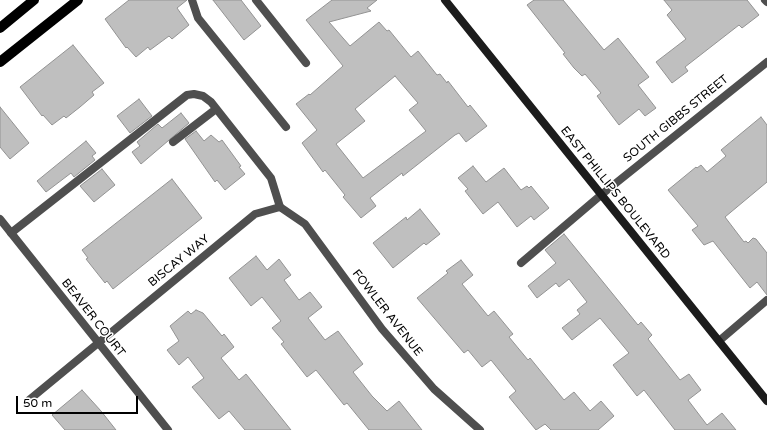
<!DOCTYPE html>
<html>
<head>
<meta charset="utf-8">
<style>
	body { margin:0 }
	#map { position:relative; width:767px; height:430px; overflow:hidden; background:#fff; font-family:"Varela Round",sans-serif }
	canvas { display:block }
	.scale { position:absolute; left:16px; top:396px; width:122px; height:18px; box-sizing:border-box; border:2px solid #000; border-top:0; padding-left:5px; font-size:12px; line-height:14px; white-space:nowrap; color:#000; -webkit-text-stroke:3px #fff; paint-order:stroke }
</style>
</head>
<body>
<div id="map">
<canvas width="767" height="430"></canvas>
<div class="scale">50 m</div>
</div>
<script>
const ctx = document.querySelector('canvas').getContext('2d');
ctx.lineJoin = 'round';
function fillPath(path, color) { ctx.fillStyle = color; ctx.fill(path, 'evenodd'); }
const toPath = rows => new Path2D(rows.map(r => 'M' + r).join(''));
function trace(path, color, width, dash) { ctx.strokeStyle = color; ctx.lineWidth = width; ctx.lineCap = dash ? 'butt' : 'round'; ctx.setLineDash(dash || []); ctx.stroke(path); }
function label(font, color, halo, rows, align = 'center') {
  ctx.font = font + ' "Varela Round",sans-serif'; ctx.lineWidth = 3; ctx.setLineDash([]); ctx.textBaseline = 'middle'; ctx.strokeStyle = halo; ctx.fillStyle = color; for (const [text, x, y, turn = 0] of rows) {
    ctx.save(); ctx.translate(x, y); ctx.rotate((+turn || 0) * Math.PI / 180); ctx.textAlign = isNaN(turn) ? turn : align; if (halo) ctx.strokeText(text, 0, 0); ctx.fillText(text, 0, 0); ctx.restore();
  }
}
const building = toPath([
	[129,0,187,0,177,8,189,25,172,39,169,36,150,50,148,47,136,57,127,47,126,48,105,19,129,0],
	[213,0,241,0,261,26,244,40,213,0],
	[332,0,377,0,367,8,371,11,329,22,350,46,379,22,387,31,389,30,411,57,418,51,437,75,440,74,447,83,448,81,468,107,470,105,487,126,466,142,459,133,455,135,403,176,402,173,370,198,376,206,361,218,343,197,345,195,325,170,323,172,302,143,317,130,296,104,309,94,310,95,343,66,306,20,332,0],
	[395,76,418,103,409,110,426,131,363,178,336,144,365,121,355,109,395,76],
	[534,0,563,0,604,50,618,38,649,77,638,85,656,108,645,116,639,109,619,125,597,96,601,93,585,74,582,76,574,68,563,54,565,53,527,5,534,0],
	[664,0,747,0,759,15,742,28,739,25,685,67,688,71,672,83,656,62,686,39,667,15,672,10,664,0],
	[73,45,104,83,92,92,94,95,80,107,66,118,64,116,52,125,43,115,42,116,20,87,73,45],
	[139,99,152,116,130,133,117,116,139,99],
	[0,107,29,143,10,159,0,147,0,107],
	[181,113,189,123,141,164,132,152,140,146,137,142,158,124,162,128,181,113],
	[761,117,767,125,767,182,725,217,744,242,746,241,748,243,753,238,756,239,767,253,767,295,757,282,750,288,713,241,704,245,692,230,698,226,668,190,696,167,697,168,701,165,707,172,726,156,721,150,761,117],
	[196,131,204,141,211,135,219,142,222,140,241,166,239,167,245,174,225,190,217,180,215,182,185,139,196,131],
	[86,141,96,153,92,156,95,160,74,177,71,173,46,192,37,181,86,141],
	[473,166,486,182,504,168,521,190,527,186,529,188,531,186,549,208,534,220,531,216,517,227,498,202,483,214,465,191,468,189,458,178,473,166],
	[102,169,115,185,94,202,80,186,102,169],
	[172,179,202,218,113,289,107,281,105,283,86,259,88,258,82,250,172,179],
	[420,209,440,234,426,245,424,243,393,268,373,243,406,217,407,220,420,209],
	[564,234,638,325,641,322,652,335,648,339,680,380,689,374,701,390,688,400,707,425,722,413,736,430,675,430,644,390,637,396,613,365,629,353,600,318,572,340,562,328,580,314,577,310,587,302,569,279,559,287,556,283,537,298,528,286,556,263,545,250,564,234],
	[256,256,267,270,279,259,291,275,284,280,299,300,310,292,322,307,308,318,325,340,338,331,363,364,353,372,372,396,387,411,399,401,422,430,369,430,347,403,344,405,316,370,307,377,281,344,284,342,272,328,281,321,262,297,251,306,229,278,256,256],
	[461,260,473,275,462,284,488,316,494,311,513,334,509,337,528,360,530,358,564,400,574,392,590,411,601,401,614,416,598,430,551,430,545,424,536,430,509,397,516,391,491,360,482,367,468,350,464,353,417,298,448,273,446,271,461,260],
	[196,310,203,313,222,336,224,334,234,347,221,358,239,380,246,374,291,430,245,430,229,411,219,419,192,387,204,378,188,357,179,365,167,350,179,341,170,326,188,311,191,314,196,310],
	[82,390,101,411,116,430,65,430,52,415,82,390]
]);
const lane = toPath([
	[192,0,198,18,286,127],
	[256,0,306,63],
	[765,0,767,2],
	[173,142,216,109],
	[11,233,187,95,194,94,203,96,211,102,271,178,280,207],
	[521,263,601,195],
	[719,341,767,300],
	[29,400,97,344]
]);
const street = toPath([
	[601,195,767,62],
	[0,219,168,430],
	[97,344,255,214,280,207,305,224,382,329,434,389,480,430]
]);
const secondary = toPath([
	[445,0,767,401]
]);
const primary = toPath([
	[0,28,34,0],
	[0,62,78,0]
]);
const streetNames = [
	["SOUTH GIBBS STREET",676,119,-39],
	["EAST PHILLIPS BOULEVARD",615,193,51],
	["BISCAY WAY",179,261,-39],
	["FOWLER AVENUE",387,313,52],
	["BEAVER COURT",93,318,52]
];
fillPath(building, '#bfbfbf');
trace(building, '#939393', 1);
trace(lane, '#4f4f4f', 8);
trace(street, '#4f4f4f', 8);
trace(secondary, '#1c1c1c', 8);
trace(primary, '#000', 10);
label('12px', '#000', '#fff', streetNames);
</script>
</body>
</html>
